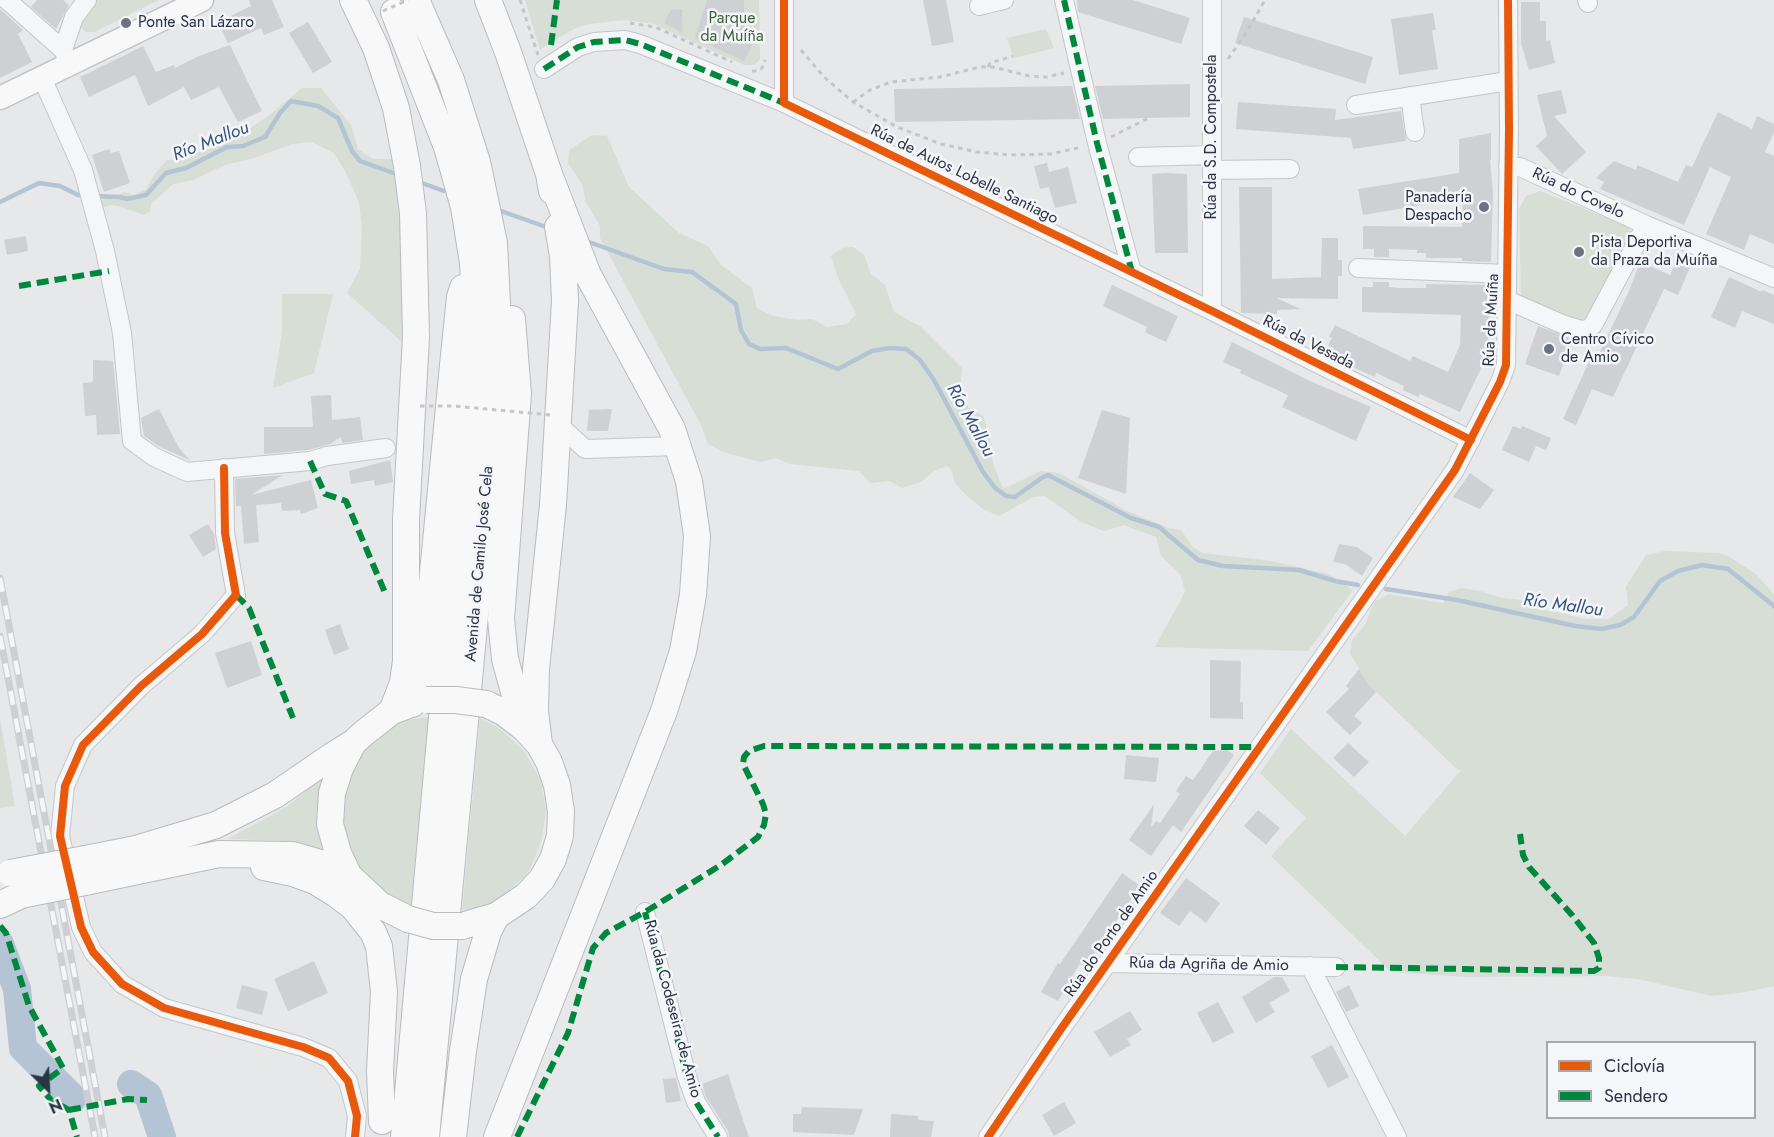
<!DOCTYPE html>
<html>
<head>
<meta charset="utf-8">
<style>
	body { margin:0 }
	#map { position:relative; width:1774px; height:1137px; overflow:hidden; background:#e6e8ea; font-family:Jost,sans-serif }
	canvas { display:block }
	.legend { position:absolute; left:1546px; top:1041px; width:210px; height:78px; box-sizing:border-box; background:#f4f6f9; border:2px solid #a4a8b1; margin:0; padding:8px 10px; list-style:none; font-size:18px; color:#2b3445 }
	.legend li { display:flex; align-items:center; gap:12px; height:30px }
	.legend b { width:30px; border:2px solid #a4a8b1 }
	.north { position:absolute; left:18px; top:1059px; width:60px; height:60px; -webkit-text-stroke:4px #f4f6f9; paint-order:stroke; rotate:156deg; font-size:16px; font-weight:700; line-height:24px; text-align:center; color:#2b3445 }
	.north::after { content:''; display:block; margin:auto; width:21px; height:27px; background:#2b3445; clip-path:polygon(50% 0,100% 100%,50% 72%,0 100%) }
</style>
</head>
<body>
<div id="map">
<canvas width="1774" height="1137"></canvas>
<ul class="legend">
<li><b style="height:8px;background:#e8590c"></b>Ciclovía</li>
<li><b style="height:8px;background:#00873e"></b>Sendero</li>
</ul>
<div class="north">N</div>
</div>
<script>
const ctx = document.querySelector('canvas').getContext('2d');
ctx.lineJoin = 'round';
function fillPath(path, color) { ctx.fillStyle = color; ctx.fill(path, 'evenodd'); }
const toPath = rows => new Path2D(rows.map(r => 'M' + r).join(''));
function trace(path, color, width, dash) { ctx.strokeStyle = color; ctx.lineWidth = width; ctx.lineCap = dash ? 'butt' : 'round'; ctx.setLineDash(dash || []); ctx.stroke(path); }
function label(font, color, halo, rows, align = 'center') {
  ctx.font = font + ' Jost,sans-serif'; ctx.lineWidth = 5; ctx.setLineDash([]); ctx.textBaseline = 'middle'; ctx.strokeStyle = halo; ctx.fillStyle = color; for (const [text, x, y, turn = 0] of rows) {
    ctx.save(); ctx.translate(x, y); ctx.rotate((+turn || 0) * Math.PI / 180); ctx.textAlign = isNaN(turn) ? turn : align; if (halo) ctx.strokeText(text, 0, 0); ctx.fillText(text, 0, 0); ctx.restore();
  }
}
const green = toPath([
	[93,0,159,0,95,32,85,32,80,26],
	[525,0,759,0,760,59,755,65,744,65,654,24,623,20,590,24,578,27,559,37,540,50],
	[1046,29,1054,48,1014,58,1007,38],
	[302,88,321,88,351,125,358,149,373,159,395,159,406,278,403,343,347,293,360,268,362,227,359,202,346,173,334,153,311,142,292,144,254,158,225,165,193,180,173,184,151,204,150,211,144,215,119,206,110,205,102,208,102,200,125,192,133,195,146,190,153,176,167,160,187,159,203,150,218,137,243,133,267,117],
	[592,135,607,136,629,187,679,233,708,246,721,265,752,288,757,308,773,316,797,320,812,319,827,327,847,324,856,314,839,280,831,256,842,248,853,247,864,255,871,274,885,285,894,312,920,326,962,368,960,389,968,407,983,416,991,443,993,463,1003,489,1041,471,1059,473,1127,511,1169,528,1181,530,1193,547,1203,553,1271,561,1329,574,1353,590,1308,651,1155,647,1185,592,1181,575,1161,556,1156,537,1124,525,1104,531,1081,522,1045,496,1033,497,999,516,983,509,966,495,955,483,951,469,946,466,934,471,921,482,902,488,890,481,870,483,859,471,790,464,776,458,760,462,723,452,708,444,701,425,600,238,600,226,586,202,582,184,568,163,569,150],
	[1540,191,1627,226,1632,233,1589,317,1578,323,1521,299,1519,209,1526,196],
	[282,294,333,294,314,373,273,388,282,332],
	[1665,551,1719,553,1728,556,1756,574,1774,594,1774,986,1747,992,1712,996,1638,979,1605,976,1467,977,1391,972,1271,856,1306,818,1260,773,1291,729,1405,836,1461,770,1458,770,1368,684,1350,653,1352,640,1365,625,1374,602,1389,594,1443,603,1449,592,1461,588,1480,591,1502,598,1524,600,1536,609,1557,612,1585,619,1609,619,1628,605,1626,587,1646,555],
	[429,717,411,906,384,894,360,872,346,844,342,808,345,791,361,752,380,735,400,721],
	[0,718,15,806,0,808],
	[480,718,500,729,524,751,541,781,546,809,542,839,534,860,526,876,491,905,462,911],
	[323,777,318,816,322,852,289,841,227,839,285,808]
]);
const stream = toPath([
	[419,182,444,191],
	[93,196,120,197,127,199,146,195,166,173,186,168,227,147,243,146,265,137,280,113,291,101,318,106,338,118,352,151,360,161,399,175],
	[0,202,39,183,60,186,78,195,85,195],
	[498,210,549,228],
	[586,241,664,269,692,272,736,304,741,330,749,344,760,349,786,348,838,369,872,351,890,348,906,349,920,360,934,380,983,472,995,488,1006,496,1015,497,1043,477,1048,475,1131,518,1159,527,1198,560,1223,566,1299,570,1335,581,1358,585],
	[1386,589,1457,600,1575,626,1602,629,1620,625,1634,617,1660,581,1678,571,1702,565,1728,569,1774,606]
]);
const river = toPath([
	[0,944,17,989,23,1048,73,1098],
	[131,1084,148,1095,162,1137]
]);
const building = toPath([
	[37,0,63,0,69,5,56,29,31,7],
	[249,0,272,0,284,27,264,35,261,28,228,43,218,22,251,6],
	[707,0,744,0,744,24,747,24,746,28,750,29,745,39,753,43,744,61,695,38],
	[923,0,946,0,954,42,932,46],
	[1077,0,1133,0,1190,18,1181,44,1078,12],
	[1521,2,1540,2,1540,21,1546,21,1546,41,1550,40,1555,63,1529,70,1521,43],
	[0,9,23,30,18,34,32,62,0,78],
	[682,9,682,32,664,23,671,10],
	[1433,13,1436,30,1432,30,1438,69,1399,75,1391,19],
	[1244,17,1373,57,1365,84,1235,43],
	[308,22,332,62,313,73,289,33],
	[230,45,262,111,238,122,219,87,191,100,184,87,148,106,135,75,89,97,80,77,143,46,156,72,174,65,175,68,199,56],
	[1190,84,1190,117,1103,119,1095,86],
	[1072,86,1080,119,895,122,894,89],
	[1561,90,1567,113,1554,116,1586,152,1562,174,1536,146,1547,136,1537,95],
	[1238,102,1336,109,1335,120,1401,111,1406,141,1353,149,1351,138,1236,129],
	[1718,112,1752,129,1757,116,1774,124,1774,132,1765,152,1774,156,1774,244,1750,234,1744,250,1706,234,1731,177,1710,167,1684,225,1600,189,1604,182,1596,178,1614,161,1636,170,1637,165,1678,182,1686,165,1692,167],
	[1491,133,1491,160,1490,160,1493,193,1491,261,1489,262,1462,261,1462,258,1426,258,1426,253,1417,253,1417,250,1389,249,1389,257,1374,257,1374,249,1363,249,1363,226,1462,227,1463,198,1363,215,1358,189,1459,173,1459,139],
	[109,149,111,153,119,151,130,183,104,192,92,155],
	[1047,163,1049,172,1068,167,1077,203,1055,208,1049,187,1040,189,1034,166],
	[1166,173,1187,174,1188,253,1155,253,1152,174],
	[1239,187,1272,187,1272,279,1321,277,1322,238,1338,238,1338,260,1342,260,1342,276,1338,276,1338,299,1276,298,1301,309,1277,310,1277,314,1241,313],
	[26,236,28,251,7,255,4,240],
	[1678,257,1692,263,1678,295,1664,289,1613,397,1592,389,1576,425,1563,419,1591,357,1596,360,1629,291,1640,262,1670,275],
	[1729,277,1762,292,1762,290,1774,295,1774,324,1742,311,1735,328,1711,317],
	[1373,282,1389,282,1389,287,1400,288,1426,288,1426,284,1489,285,1488,354,1460,412,1420,394,1418,397,1403,390,1404,386,1376,373,1375,377,1330,357,1334,348,1328,346,1332,338,1329,337,1335,325,1410,361,1413,356,1448,372,1460,345,1461,315,1362,312,1362,287,1373,287],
	[1112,285,1178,316,1166,342,1145,332,1147,327,1103,306],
	[1538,326,1572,339,1559,376,1525,364],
	[1232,342,1310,381,1371,407,1356,441,1282,407,1288,395,1240,373,1241,370,1223,362],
	[93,360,113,361,120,434,97,435,96,415,85,416,83,383,93,382],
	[331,395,332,420,360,417,363,440,342,443,341,437,330,444,308,450,264,454,264,427,313,427,311,396],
	[159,409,179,448,190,460,160,447,144,436,141,418],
	[612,409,608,431,587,431,589,410],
	[1102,410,1130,418,1126,494,1078,478],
	[1513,426,1521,429,1522,426,1551,438,1546,450,1536,446,1529,462,1502,450],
	[390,460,393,482,375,486,374,480,351,484,349,471],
	[1470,473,1494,490,1480,509,1453,497],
	[283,475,251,495,311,480,318,508,301,514,300,510,282,511,281,503,256,505,259,542,244,544,241,506,236,506,235,479],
	[208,524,214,534,216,549,203,557,189,535],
	[1339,544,1357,547,1373,558,1362,576,1345,564,1333,562],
	[340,624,349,649,334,655,325,630],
	[251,641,262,675,227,688,215,653],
	[1210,660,1241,661,1240,702,1243,702,1243,719,1210,718],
	[1359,669,1368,684,1376,692,1354,716,1362,723,1350,735,1326,712,1349,689,1346,686],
	[1348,743,1369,762,1354,777,1333,758],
	[1227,750,1234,755,1181,832,1173,825,1151,856,1129,840,1154,804,1151,827,1156,821,1160,823,1180,794,1176,791,1186,776,1193,780,1213,751],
	[1126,755,1159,758,1156,782,1124,779],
	[1258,810,1280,828,1266,845,1244,826],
	[1122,873,1140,886,1085,967,1080,963,1058,1001,1041,992,1058,963,1060,964],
	[1186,878,1220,903,1206,923,1190,911,1179,926,1160,913],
	[314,961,328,993,288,1011,274,979],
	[1274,977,1282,977,1290,991,1269,1003,1275,1012,1256,1023,1242,997],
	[242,985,268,992,262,1015,236,1008],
	[1349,985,1359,1006,1346,1012,1336,992],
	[1218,1002,1234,1032,1213,1043,1197,1013],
	[1130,1011,1142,1030,1127,1039,1131,1045,1110,1057,1094,1032],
	[1332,1045,1349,1077,1328,1088,1311,1056],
	[728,1074,742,1117,749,1137,729,1137,728,1131,706,1097,702,1084],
	[676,1078,681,1101,666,1103,663,1079],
	[1064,1102,1076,1123,1054,1136,1042,1115],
	[802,1107,833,1108,863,1109,854,1135,793,1132,793,1114,801,1114],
	[891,1114,918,1116,918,1120,934,1121,931,1137,890,1137]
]);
const path = toPath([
	[520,0,538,55],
	[630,23,655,27,732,62],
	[801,50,824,77,853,102,897,127,941,144,977,152,1010,155,1051,154,1082,147],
	[1228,59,1248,30,1265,0],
	[988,67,990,63,1013,56],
	[752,71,758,71,762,68,765,60],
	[853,102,870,90,891,82,940,77,980,67,993,67,1029,76,1047,77,1064,73],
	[1111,137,1149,118]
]);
const minor = toPath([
	[7,0,63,50],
	[784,0,784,103],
	[1064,0,1097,143,1132,272],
	[1212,0,1212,311],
	[1587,0,1588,3],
	[979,6,1004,0],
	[68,60,63,50,74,17,87,0],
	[544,69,578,47,594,42,625,40,640,44,784,103,1212,311,1471,440],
	[42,78,83,170,105,251,122,333,132,441,154,457,187,472,310,461,327,456,386,448],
	[1410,96,1415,132],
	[1356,105,1508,81],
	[1138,157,1212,155],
	[1508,167,1520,167,1646,225,1774,278],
	[1212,170,1290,169],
	[1358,268,1507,274],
	[1507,300,1562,324,1582,330,1588,329,1593,325,1646,225],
	[558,424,585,449,678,446],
	[224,468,225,533,236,595,202,634,141,686,83,745,65,786,60,836,81,927,93,952,122,984,164,1008,303,1047,329,1058,348,1081,357,1116,355,1137],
	[645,912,687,1077,696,1102,718,1137],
	[1108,963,1336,967],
	[1310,966,1397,1137],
	[988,1137,1061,1029,1455,470,1500,382,1506,365,1509,129,1508,0]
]);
const major = toPath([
	[0,98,202,0]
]);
const highway = toPath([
	[353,0,376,48,396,108,407,166,413,213,416,337,406,519,406,661,403,683,392,711],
	[488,0,508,52,549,174,552,191],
	[417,2,451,80,477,162,494,243,498,324,496,392,426,1137],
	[394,12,447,147,464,207,473,263,475,295,471,398,404,1137],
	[512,319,518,394,501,619,505,659,524,728],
	[412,704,424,666,454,355,460,297,463,288],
	[539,744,535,711,536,669,553,505,565,301,563,256,558,227],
	[85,859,136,849,216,825,275,795,332,756,353,743],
	[264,867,293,873,315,881,336,894,353,907,373,932,379,946,384,992,380,1071,382,1121],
	[349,876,338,853,330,824,332,793,340,768,353,743,364,733,392,711,406,706],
	[85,882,219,854,293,855,330,866,349,876,380,905,408,919],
	[0,905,21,895],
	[462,926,496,916,526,896,542,879,553,859,560,836,561,811,557,785,549,762,539,744,524,728,503,712,486,704],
	[453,1137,463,1051,474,979,488,932,496,916],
	[497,1137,664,711,683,651,693,595,697,536,689,481,672,429,588,275,549,174]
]);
const rail = toPath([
	[0,578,105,1137],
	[0,636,95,1137]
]);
const pathBridge = toPath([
	[383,11,408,0],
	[420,406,454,406,551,415]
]);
const highwayBridge = toPath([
	[426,700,456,700,486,704],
	[10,873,85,859],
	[21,895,85,882],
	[408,919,433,926,462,926]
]);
const quiet = toPath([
	[1064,0,1097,143,1132,272],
	[551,45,557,0],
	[544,69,578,47,594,42,625,40,640,44,784,103],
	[19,286,109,271],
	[310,461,325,494,346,501,386,595],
	[236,595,249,608,293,718],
	[645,912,687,1077,696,1102,718,1137],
	[0,926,6,933,29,1006,63,1068,39,1086,51,1100,69,1110,77,1137],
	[1336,967,1594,971,1599,968,1599,958,1594,943,1572,915,1529,867,1523,855,1520,834],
	[69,1110,128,1099,147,1100],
	[517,1137,568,1033,593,948,606,933,645,912,721,865,758,837,764,825,766,814,763,804,743,764,744,757,749,751,764,746,1259,747]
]);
const cycleway = toPath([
	[784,0,784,103,1212,311,1471,440],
	[224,468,225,533,236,595,202,634,141,686,83,745,65,786,60,836,81,927,93,952,122,984,164,1008,303,1047,329,1058,348,1081,357,1116,355,1137],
	[988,1137,1061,1029,1455,470,1500,382,1506,365,1509,129,1508,0]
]);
const markers = [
	[126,23,6,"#6c737f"],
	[1484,207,6,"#6c737f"],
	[1579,252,6,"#6c737f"],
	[1549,349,6,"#6c737f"]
];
const parkNames = [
	["Parque",732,19],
	["da Muíña",732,37]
];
const poiNames = [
	["Ponte San Lázaro",138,23],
	["Panadería",1472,198,"right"],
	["Despacho",1472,216,"right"],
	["Pista Deportiva",1591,243],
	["da Praza da Muíña",1591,261],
	["Centro Cívico",1561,340],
	["de Amio",1561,358]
];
const streetNames = [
	["Rúa da S.D. Compostela",1212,137,-90],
	["Rúa de Autos Lobelle Santiago",964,175,26],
	["Rúa do Covelo",1578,194,25],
	["Rúa da Muíña",1492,320,-87],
	["Rúa da Vesada",1308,343,27],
	["Avenida de Camilo José Cela",480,564,-85],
	["Rúa do Porto de Amio",1112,934,-55],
	["Rúa da Agriña de Amio",1209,965,1],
	["Rúa da Codeseira de Amio",672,1009,75]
];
const waterNames = [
	["Río Mallou",211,142,-21],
	["Río Mallou",970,421,61],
	["Río Mallou",1563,606,8]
];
fillPath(green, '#d6ded6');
trace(stream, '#b4c4d5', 4.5);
trace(river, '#b4c4d5', 28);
fillPath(building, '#ced0d3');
trace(minor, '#c4c6c8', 20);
trace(major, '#c2c5c8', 25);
trace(highway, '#b8bbbf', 28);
trace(path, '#c5c6ca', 3, [4.5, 4.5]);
trace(minor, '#f5f6f7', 18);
trace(major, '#f8f8f8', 22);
trace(highway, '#f8f8f8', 26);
trace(rail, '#cecfd2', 7);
trace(rail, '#f4f6f9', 4.5, [14]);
trace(highwayBridge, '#b8bbbf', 28, []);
trace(pathBridge, '#c5c6ca', 3, [4.5, 4.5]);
trace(highwayBridge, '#f8f8f8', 26);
trace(quiet, '#00873e', 6, [12, 6]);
trace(cycleway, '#e8590c', 8);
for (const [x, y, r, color] of markers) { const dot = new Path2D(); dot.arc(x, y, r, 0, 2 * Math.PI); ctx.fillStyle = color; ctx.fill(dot); trace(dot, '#f4f6f9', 2); }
label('16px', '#3f6138', '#f4f6f9', parkNames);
label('16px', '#2b3445', '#f4f6f9', poiNames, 'left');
label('16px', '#2b3445', '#f4f6f9', streetNames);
label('italic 18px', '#34527a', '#f4f6f9', waterNames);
</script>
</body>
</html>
